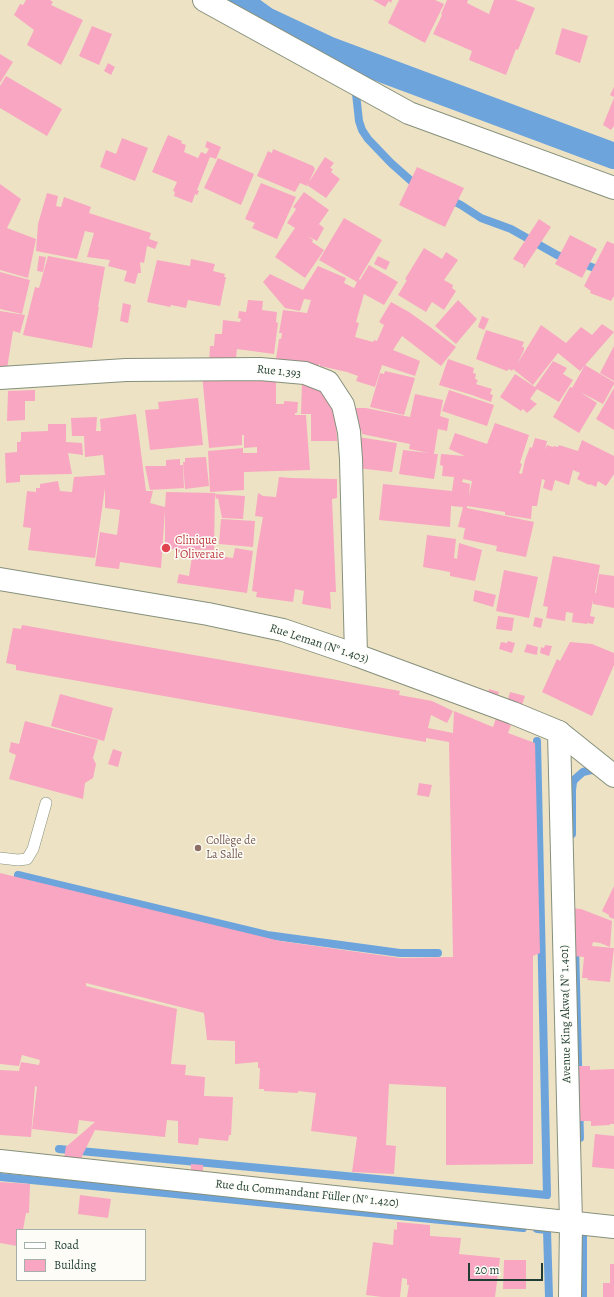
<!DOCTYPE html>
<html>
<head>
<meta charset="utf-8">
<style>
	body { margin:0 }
	#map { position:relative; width:614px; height:1297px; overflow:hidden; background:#ede3c4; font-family:Alegreya,serif }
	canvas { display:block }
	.legend { position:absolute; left:16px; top:1229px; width:130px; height:52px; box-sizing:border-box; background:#fdfcf7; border:1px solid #a4b0a9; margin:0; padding:5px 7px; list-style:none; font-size:12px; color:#1f3d34 }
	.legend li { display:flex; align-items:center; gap:8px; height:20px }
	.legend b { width:20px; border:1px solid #a4b0a9 }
	.scale { position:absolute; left:468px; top:1263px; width:75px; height:18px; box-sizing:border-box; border:2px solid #1f3d34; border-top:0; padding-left:5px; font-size:12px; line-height:14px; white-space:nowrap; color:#1f3d34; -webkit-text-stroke:3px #fdfcf7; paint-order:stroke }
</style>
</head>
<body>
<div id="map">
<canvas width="614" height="1297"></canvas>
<ul class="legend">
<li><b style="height:5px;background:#fff"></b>Road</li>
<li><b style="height:11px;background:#f8a6c2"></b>Building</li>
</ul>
<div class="scale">20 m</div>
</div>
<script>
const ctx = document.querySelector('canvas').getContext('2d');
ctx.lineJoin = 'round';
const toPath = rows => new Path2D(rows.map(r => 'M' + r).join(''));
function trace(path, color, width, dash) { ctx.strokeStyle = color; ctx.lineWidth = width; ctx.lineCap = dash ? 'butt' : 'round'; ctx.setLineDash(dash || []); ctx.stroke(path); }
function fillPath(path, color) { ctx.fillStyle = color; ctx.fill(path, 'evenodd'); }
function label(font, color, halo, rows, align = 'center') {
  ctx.font = font + ' Alegreya,serif'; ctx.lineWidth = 3; ctx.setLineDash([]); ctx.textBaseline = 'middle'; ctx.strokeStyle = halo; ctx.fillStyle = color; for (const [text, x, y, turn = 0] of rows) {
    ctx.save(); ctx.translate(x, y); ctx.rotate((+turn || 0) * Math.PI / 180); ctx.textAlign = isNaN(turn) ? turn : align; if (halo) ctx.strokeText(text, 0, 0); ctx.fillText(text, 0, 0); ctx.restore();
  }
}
const stream = toPath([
	[352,57,359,121,362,130,368,139,391,163,418,187],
	[447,198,461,205,481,218,511,229,557,255,606,272,614,277],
	[572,834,572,790,573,782,575,779,583,772,591,770,598,771],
	[18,875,267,935,400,953,438,953],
	[575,945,580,1138],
	[59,1149,547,1195,537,741],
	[0,1177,523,1228],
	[537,1229,547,1230,549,1297],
	[583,1297,583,1232,589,1232]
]);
const canal = toPath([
	[238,0,266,20,330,50,614,156]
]);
const building = toPath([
	[26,0,50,0,53,2,51,5,83,20,61,65,27,45,34,30,14,15,20,4,23,5],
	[373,0,392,0,391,3,389,1,385,7],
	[399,0,435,0,444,4,425,43,388,23],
	[447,0,468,0,467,3,489,14,494,0,515,0,535,8,518,50,516,49,506,75,469,60,472,51,433,34,442,15,441,14],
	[92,26,112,34,99,65,79,56],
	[562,28,588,36,580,63,555,54],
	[0,54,13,62,0,83],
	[108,63,115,67,111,75,104,71],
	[6,76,62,109,47,136,0,108,0,86],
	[614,87,614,97,610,95],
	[614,98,614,126,611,130,603,125],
	[168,135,182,141,181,143,186,145,184,152,198,158,201,152,206,154,209,149,205,147,207,141,221,147,216,159,210,157,197,190,199,191,197,195,195,194,192,203,174,196,175,192,173,191,177,182,152,172],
	[122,138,148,148,135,181,100,167,106,150,116,154],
	[273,149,313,166,315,169,307,186,300,183,295,192,257,176,268,151,272,153],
	[325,157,334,163,330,168,333,169,331,172,340,179,326,198,307,185],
	[218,158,254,174,241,205,204,188],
	[417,167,464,188,445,227,399,205],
	[261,183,296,197,277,239,252,228,255,223,245,219],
	[0,184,21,199,7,228,36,239,28,278,0,270],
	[304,192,329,210,319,224,324,228,317,241,307,236,313,240,312,242,324,250,305,278,275,257,295,228,287,223,296,209,293,207],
	[47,193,58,196,56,206,61,207,64,197,91,207,89,213,151,233,149,239,158,242,155,249,147,246,144,263,140,262,141,273,138,273,135,284,124,281,127,271,108,266,110,260,87,257,94,233,85,231,77,259,36,251,38,224],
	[344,218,382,240,359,279,360,280,369,265,398,282,384,305,364,294,356,322,359,323,355,337,373,342,374,340,377,341,384,325,379,322,391,302,409,312,430,327,456,347,441,366,402,336,393,350,420,361,415,376,382,365,375,387,356,381,358,376,347,372,320,366,320,364,319,364,319,368,302,363,276,359,279,339,281,339,282,333,279,333,283,310,307,313,311,300,304,299,300,311,285,308,263,282,270,274,303,290,318,266,346,278,344,283,354,288,357,282,319,260],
	[539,219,551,227,524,268,523,267,524,265,513,259],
	[570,235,597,249,582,278,555,264],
	[607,241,614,244,614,296,611,301,590,293,591,291,584,286],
	[424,248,442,259,446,252,458,260,444,280,453,285,452,288,456,291,444,310,432,302,426,312,398,295,407,280,405,279],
	[39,256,46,257,43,272,37,271],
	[48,256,105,267,98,307,99,307,92,348,23,335,35,287,39,288],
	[378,256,390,262,386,270,374,264],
	[191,259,215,264,213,271,225,274,224,277,226,277,220,306,188,300,186,308,171,305,170,307,147,302,157,260,190,266],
	[0,272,30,280,22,314,0,309],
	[248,300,263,301,262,310,277,312,276,322,278,323,274,354,237,349,235,366,209,363,210,346,214,346,215,334,222,334,223,320,240,322,241,319,238,318,239,311,246,312],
	[458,300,477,319,456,344,435,326],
	[123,303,131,305,128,323,120,321],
	[0,311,25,315,20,333,13,331,7,369,0,369],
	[482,316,489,319,484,330,478,327],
	[602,324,614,332,580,371,558,353,533,385,513,369,512,371,509,369,507,371,476,359,486,330,524,342,522,347,524,347,524,350,517,364,541,325,566,343,581,327,592,335],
	[614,346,614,381,600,373],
	[448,359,474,368,473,373,476,374,475,379,478,380,476,384,492,389,490,394,493,395,491,402,472,395,439,385],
	[553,361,567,368,563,374,573,380,559,402,537,389,530,399,537,404,527,413,523,409,521,411,500,397,515,374,535,387],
	[585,365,614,382,614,384,603,404,580,392,597,403,579,433,553,417,570,387,572,388],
	[385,371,415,378,404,415,370,407,380,373,384,374],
	[202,374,276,379,276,404,284,404,284,401,298,402,297,413,295,413,295,415,306,415,310,470,244,472,244,490,210,492,208,451,243,448,243,453,257,453,257,447,244,448,244,435,242,435,242,445,209,448],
	[302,382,322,388,336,413,337,441,311,441,311,414,301,414],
	[614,388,614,430,596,419],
	[35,390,35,401,25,401,25,420,7,421,8,391],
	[449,390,494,405,487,426,442,411],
	[415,394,443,400,440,416,449,419,447,431,438,429,434,454,438,454,434,479,399,474,403,450,429,453,409,449,410,444,362,434,362,431,354,432,348,408,366,408,410,417],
	[198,398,203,445,150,450,145,410,159,409,158,402],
	[136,414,146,491,153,491,150,503,165,507,166,492,215,493,214,550,165,549,165,510,161,568,120,562,119,569,95,566,100,532,117,535,120,510,105,508,105,488,95,558,28,550,31,528,23,527,27,491,36,492,36,488,40,488,40,484,58,481,60,491,72,492,74,477,105,475,103,455,85,457,84,436,72,436,71,418,97,417,96,431,101,431,100,419],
	[495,423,529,435,520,463,522,464,519,473,522,474,525,460,530,447,532,448,535,438,547,441,545,450,547,445,553,447,554,446,558,447,559,445,578,451,582,440,614,456,614,474,606,486,598,481,596,487,590,484,589,485,577,479,580,473,573,470,569,485,555,480,552,491,543,488,545,480,542,479,537,506,532,506,531,519,505,515,505,512,467,506,467,508,534,522,526,557,496,551,497,546,463,539,465,528,458,527,463,507,451,506,450,527,379,520,383,484,452,491,454,477,442,476,443,466,440,465,441,454,465,456,449,449,455,433,487,444],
	[463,479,472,481,469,496,470,484,462,482],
	[48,424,66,424,66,442,82,443,83,455,68,453,72,474,20,475,20,482,6,483,5,453,17,452,17,442,20,442,21,440,21,432,48,431],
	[358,437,397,443,392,472,357,468],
	[206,457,209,486,185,489,183,462,185,462,185,458],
	[180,459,180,465,183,465,184,488,150,490,145,466,166,466,166,460],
	[279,477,291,478,337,479,337,498,332,499,336,592,330,592,331,609,302,604,304,591,295,589,293,602,256,597,257,592,252,591,257,550,263,517,255,516,258,493,263,496,276,497],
	[215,494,245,496,243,519,222,518,218,498,216,499],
	[221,519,255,521,253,547,219,544],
	[427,535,456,539,454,558,457,559,459,543,482,550,475,581,450,576,450,572,423,567],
	[235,548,253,551,247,593,177,583,179,574,189,576,193,550,213,552,212,555,233,558],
	[553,556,600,565,595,593,596,593,599,574,614,576,614,608,593,604,593,600,590,616,595,617,593,624,587,623,587,624,572,622,573,613,566,612,565,621,546,618,548,607,543,606],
	[504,570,538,577,529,618,496,611],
	[475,590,496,595,493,607,473,601],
	[498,616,514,618,512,631,496,629],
	[535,617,543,619,541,628,533,626],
	[22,625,400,691,399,695,432,701,453,711,447,723,431,715,428,728,453,733,454,711,493,727,496,718,511,725,508,733,535,743,540,953,533,956,533,1164,446,1165,446,1087,389,1084,386,1145,396,1146,394,1174,352,1172,357,1137,311,1131,316,1093,298,1091,298,1093,264,1091,264,1089,259,1089,260,1068,258,1068,258,1062,235,1064,235,1041,207,1040,204,1013,86,983,86,986,177,1009,171,1064,186,1065,185,1075,205,1077,204,1096,233,1097,231,1135,229,1135,228,1141,199,1138,198,1145,178,1143,178,1121,167,1120,165,1137,95,1130,82,1156,82,1160,64,1158,66,1146,67,1146,95,1122,79,1120,77,1134,32,1129,37,1087,35,1086,31,1137,0,1135,0,1070,19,1071,21,1062,39,1065,40,1060,22,1055,19,1066,0,1064,0,873,280,941,400,958,453,957,449,742,426,738,426,742,391,736,16,670,16,665,6,663,13,628,21,629],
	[508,641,515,643,512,653,499,649,501,642,507,643],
	[570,642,592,644,614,653,614,665,592,716,542,692,557,659,560,661],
	[527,644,538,647,537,655,524,652],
	[545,645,552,646,549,656,540,653,541,647,544,648],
	[489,689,499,692,496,700,487,697],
	[510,692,525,696,520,711,506,707],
	[60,694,113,708,104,741,51,726],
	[25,721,98,740,93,758,96,764,93,778,85,783,83,799,9,779,16,755,9,752,11,742,19,744],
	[113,749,122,752,118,767,108,764],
	[419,783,432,785,429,797,417,795],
	[614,886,614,919,609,917,609,915,602,911],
	[571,908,581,909,612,921,610,947,600,943,593,942,592,946,614,948,610,982,587,980,588,978,582,978,584,957,574,956,575,940,571,940],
	[579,1066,590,1066,590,1070,614,1069,614,1124,610,1124,610,1125,591,1126,591,1121,580,1121],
	[595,1134,614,1136,614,1169,592,1167],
	[191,1164,203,1165,203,1172,191,1170],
	[0,1182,30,1184,29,1213,26,1213,23,1230,17,1230,17,1246,0,1243],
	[80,1195,111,1199,108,1218,78,1214],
	[397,1222,430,1225,430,1236,461,1238,459,1254,500,1258,495,1297,407,1297,409,1285,407,1285,407,1279,402,1278,400,1297,382,1297,366,1295,373,1242,393,1245,394,1229,397,1230],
	[504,1260,526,1260,526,1289,503,1289],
	[610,1264,614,1264,614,1297,603,1297,603,1283,610,1283]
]);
const service = toPath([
	[0,858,18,860,27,859,33,849,46,803]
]);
const minor = toPath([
	[204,0,409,113,614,188],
	[0,579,208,614,283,630,356,655],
	[559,732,614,776],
	[0,1161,614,1227]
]);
const tertiary = toPath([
	[0,378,126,370,260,369,305,373,328,382,343,405,349,432,351,459,356,655,513,713,559,732,571,1223,570,1297]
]);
const markers = [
	[166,548,5,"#e0444e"],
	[198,848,4,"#8d6e63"]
];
const streetNames = [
	["Rue 1.393",279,372,6],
	["Rue Leman (N° 1.403)",319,644,18],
	["Avenue King Akwa( N° 1.401)",566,1014,-91],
	["Rue du Commandant Füller (N° 1.420)",307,1194,6]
];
const healthNames = [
	["Clinique",175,541],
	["l'Oliveraie",175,555]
];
const educationNames = [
	["Collège de",206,841],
	["La Salle",206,855]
];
trace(stream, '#6ea4dc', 8);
trace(canal, '#6ea4dc', 26);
fillPath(building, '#f8a6c2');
trace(service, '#86907c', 12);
trace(minor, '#86907c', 24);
trace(tertiary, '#86907c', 24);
trace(service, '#fff', 11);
trace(minor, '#fff', 22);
trace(tertiary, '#fff', 22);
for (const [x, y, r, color] of markers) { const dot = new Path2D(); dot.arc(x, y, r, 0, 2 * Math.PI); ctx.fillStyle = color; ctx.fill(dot); trace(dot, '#fdfcf7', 1.5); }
label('12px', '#1f3d34', '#fdfcf7', streetNames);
label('12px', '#be3a42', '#fdfcf7', healthNames, 'left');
label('12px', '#785e54', '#fdfcf7', educationNames, 'left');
</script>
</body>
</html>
